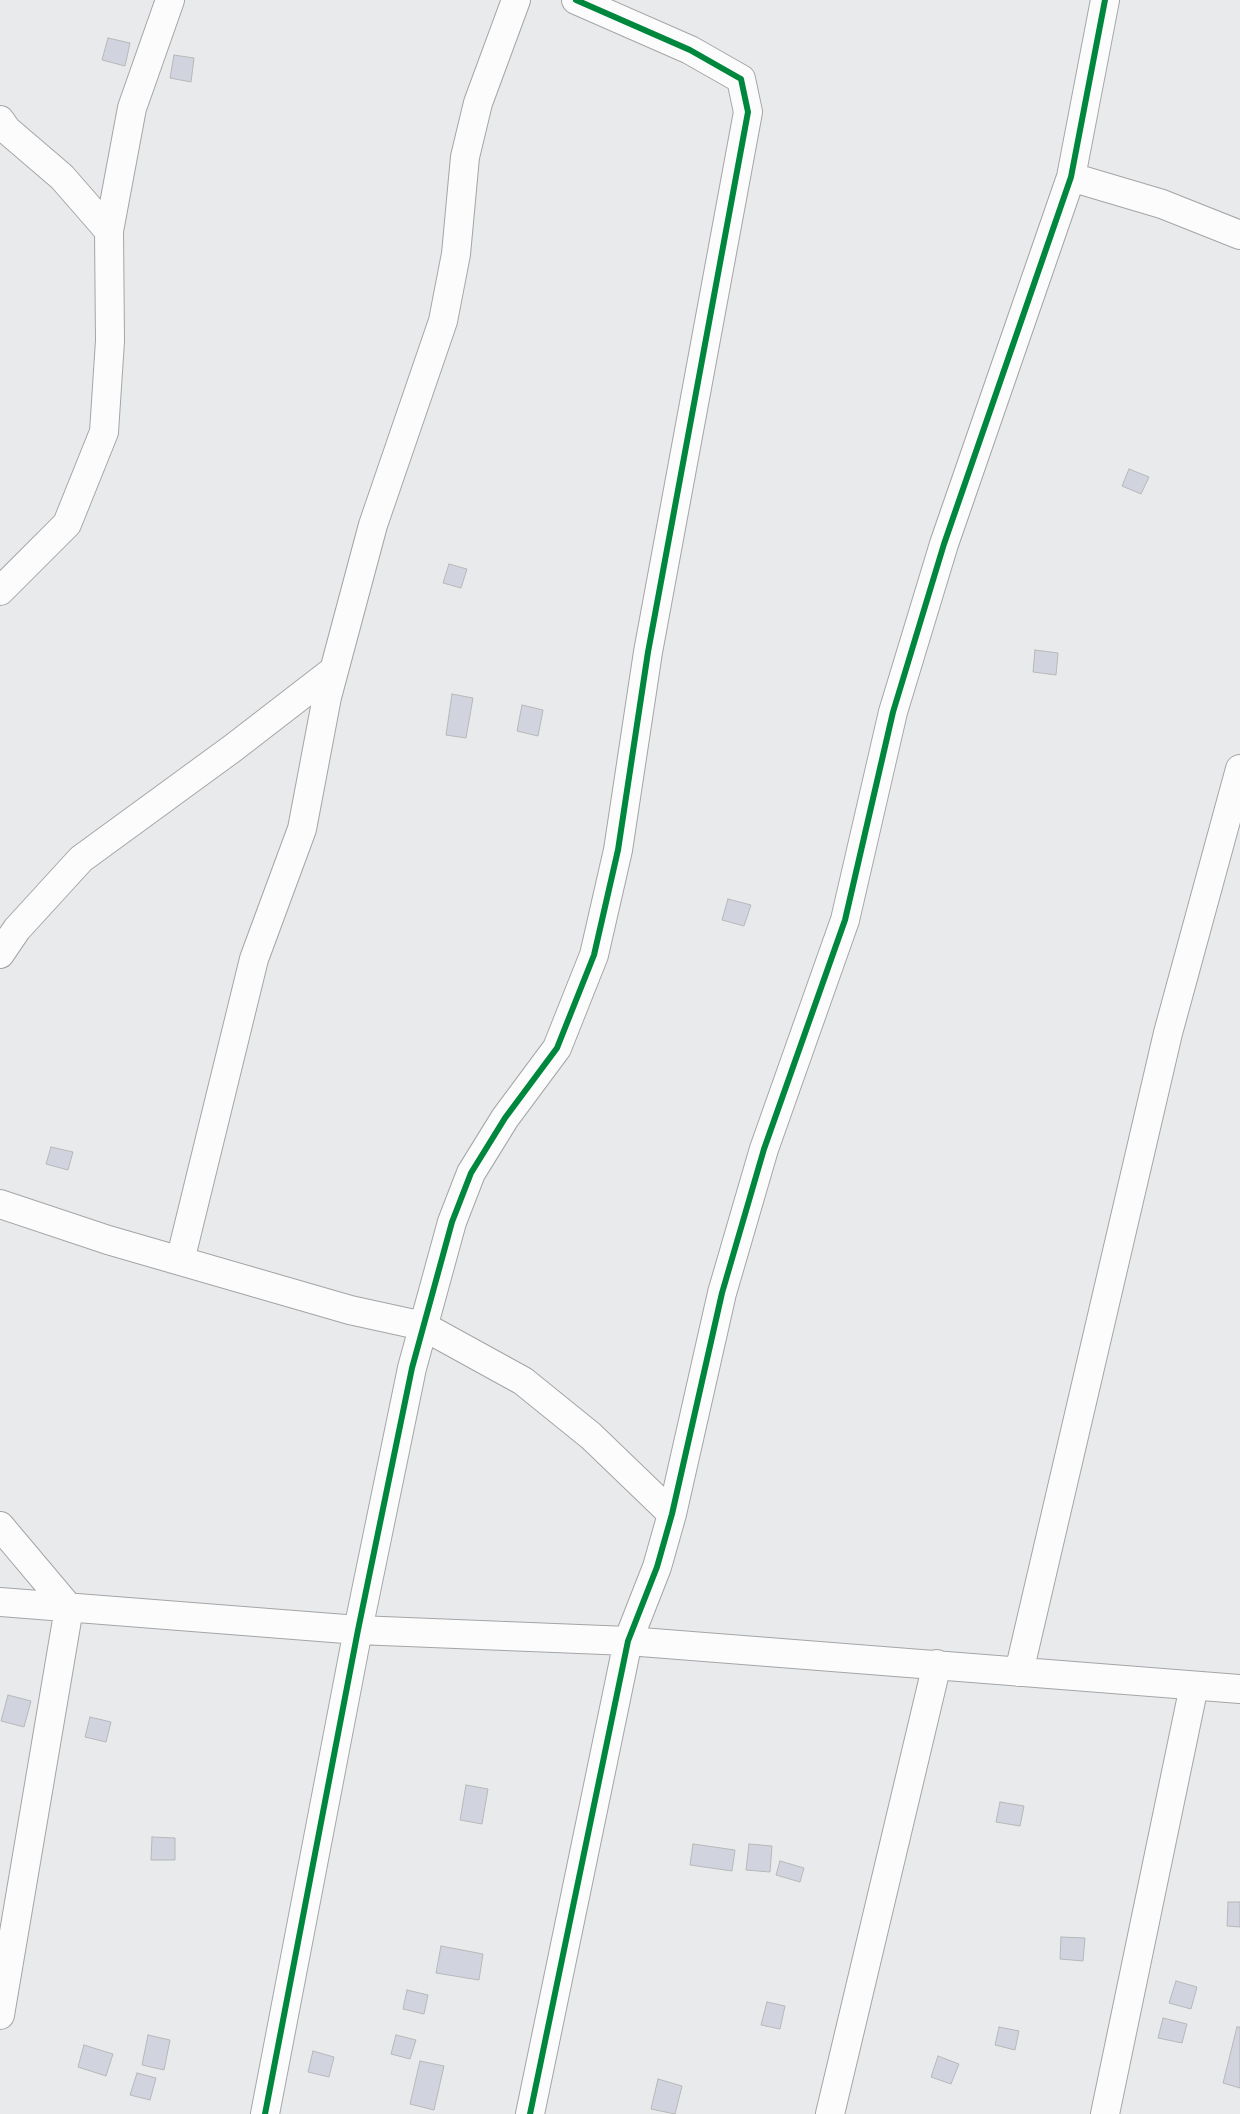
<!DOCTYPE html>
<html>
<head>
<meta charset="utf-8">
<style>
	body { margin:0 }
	canvas { display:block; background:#e9eaec }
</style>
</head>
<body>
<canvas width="1240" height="2114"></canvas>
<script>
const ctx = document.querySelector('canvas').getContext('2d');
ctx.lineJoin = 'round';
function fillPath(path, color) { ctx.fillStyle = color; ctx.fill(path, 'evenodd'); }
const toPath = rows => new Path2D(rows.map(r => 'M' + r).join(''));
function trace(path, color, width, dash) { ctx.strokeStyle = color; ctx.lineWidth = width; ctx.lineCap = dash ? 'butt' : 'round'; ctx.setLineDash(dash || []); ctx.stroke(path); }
const building = toPath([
	[108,38,130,43,125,66,102,60,108,38],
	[174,55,194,58,191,82,170,78,174,55],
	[1129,469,1149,477,1141,494,1122,486,1129,469],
	[449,564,467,569,461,588,443,583,449,564],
	[1035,650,1058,653,1056,675,1033,672,1035,650],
	[452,694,473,698,466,738,446,735,452,694],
	[522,705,543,710,538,736,517,731,522,705],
	[728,899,751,905,744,926,722,920,728,899],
	[51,1147,73,1152,68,1170,46,1164,51,1147],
	[8,1695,31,1701,24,1727,1,1721,8,1695],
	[90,1717,111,1722,106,1742,85,1737,90,1717],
	[466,1785,488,1789,482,1824,460,1820,466,1785],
	[1000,1802,1024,1806,1020,1826,996,1822,1000,1802],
	[152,1837,175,1838,175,1860,151,1860,152,1837],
	[693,1844,735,1850,732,1871,690,1865,693,1844],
	[749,1844,772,1846,770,1872,746,1870,749,1844],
	[780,1861,804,1868,800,1882,776,1875,780,1861],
	[1228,1902,1240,1902,1240,1927,1227,1926,1228,1902],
	[1061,1937,1085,1938,1083,1961,1060,1959,1061,1937],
	[441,1946,483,1954,479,1980,436,1973,441,1946],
	[1176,1981,1197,1987,1191,2009,1169,2003,1176,1981],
	[407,1990,428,1995,424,2014,403,2009,407,1990],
	[767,2002,785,2006,780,2029,761,2025,767,2002],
	[1163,2018,1187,2024,1182,2043,1158,2038,1163,2018],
	[999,2027,1019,2031,1015,2050,995,2045,999,2027],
	[1237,2027,1240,2027,1240,2088,1223,2083,1237,2027],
	[148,2035,170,2040,164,2070,142,2065,148,2035],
	[396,2035,416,2040,410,2059,391,2054,396,2035],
	[84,2045,113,2054,106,2076,78,2067,84,2045],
	[313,2051,334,2057,329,2077,308,2072,313,2051],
	[938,2056,959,2064,951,2084,931,2077,938,2056],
	[420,2061,444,2066,434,2110,410,2104,420,2061],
	[137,2073,156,2078,150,2100,130,2095,137,2073],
	[658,2079,682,2086,675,2114,651,2109,658,2079]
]);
const street = toPath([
	[0,120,7,130,62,177,109,231],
	[1071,177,1162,204,1240,235],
	[0,591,67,524,104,432,110,341,109,231,132,108,170,0],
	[0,954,17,929,81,859,233,748,334,670],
	[0,1204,108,1240,350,1310,423,1326,523,1381,591,1436,672,1514],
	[180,1261,254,959,302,829,327,697,373,525,443,321,456,254,465,157,478,103,516,0],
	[0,1526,69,1608,0,2015],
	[0,1602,358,1630,628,1641,1240,1689],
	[1019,1672,1168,1033,1240,769],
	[265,2114,358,1630,412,1368,452,1222,471,1173,505,1118,557,1048,594,955,618,850,648,652,748,112,741,79,690,50,576,0],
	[530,2114,628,1641,657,1567,672,1514,722,1293,764,1149,845,920,893,712,944,544,1071,177,1105,0],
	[830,2114,937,1664],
	[1105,2114,1194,1686]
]);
const cycleway = toPath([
	[265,2114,358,1630,412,1368,452,1222,471,1173,505,1118,557,1048,594,955,618,850,648,652,748,112,741,79,690,50,576,0],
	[530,2114,628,1641,657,1567,672,1514,722,1293,764,1149,845,920,893,712,944,544,1071,177,1105,0]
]);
fillPath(building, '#d1d3de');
trace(building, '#b8b8ba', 1);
trace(street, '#a4a5a7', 30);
trace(street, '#fcfcfc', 28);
trace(cycleway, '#00873e', 6);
</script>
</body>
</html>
